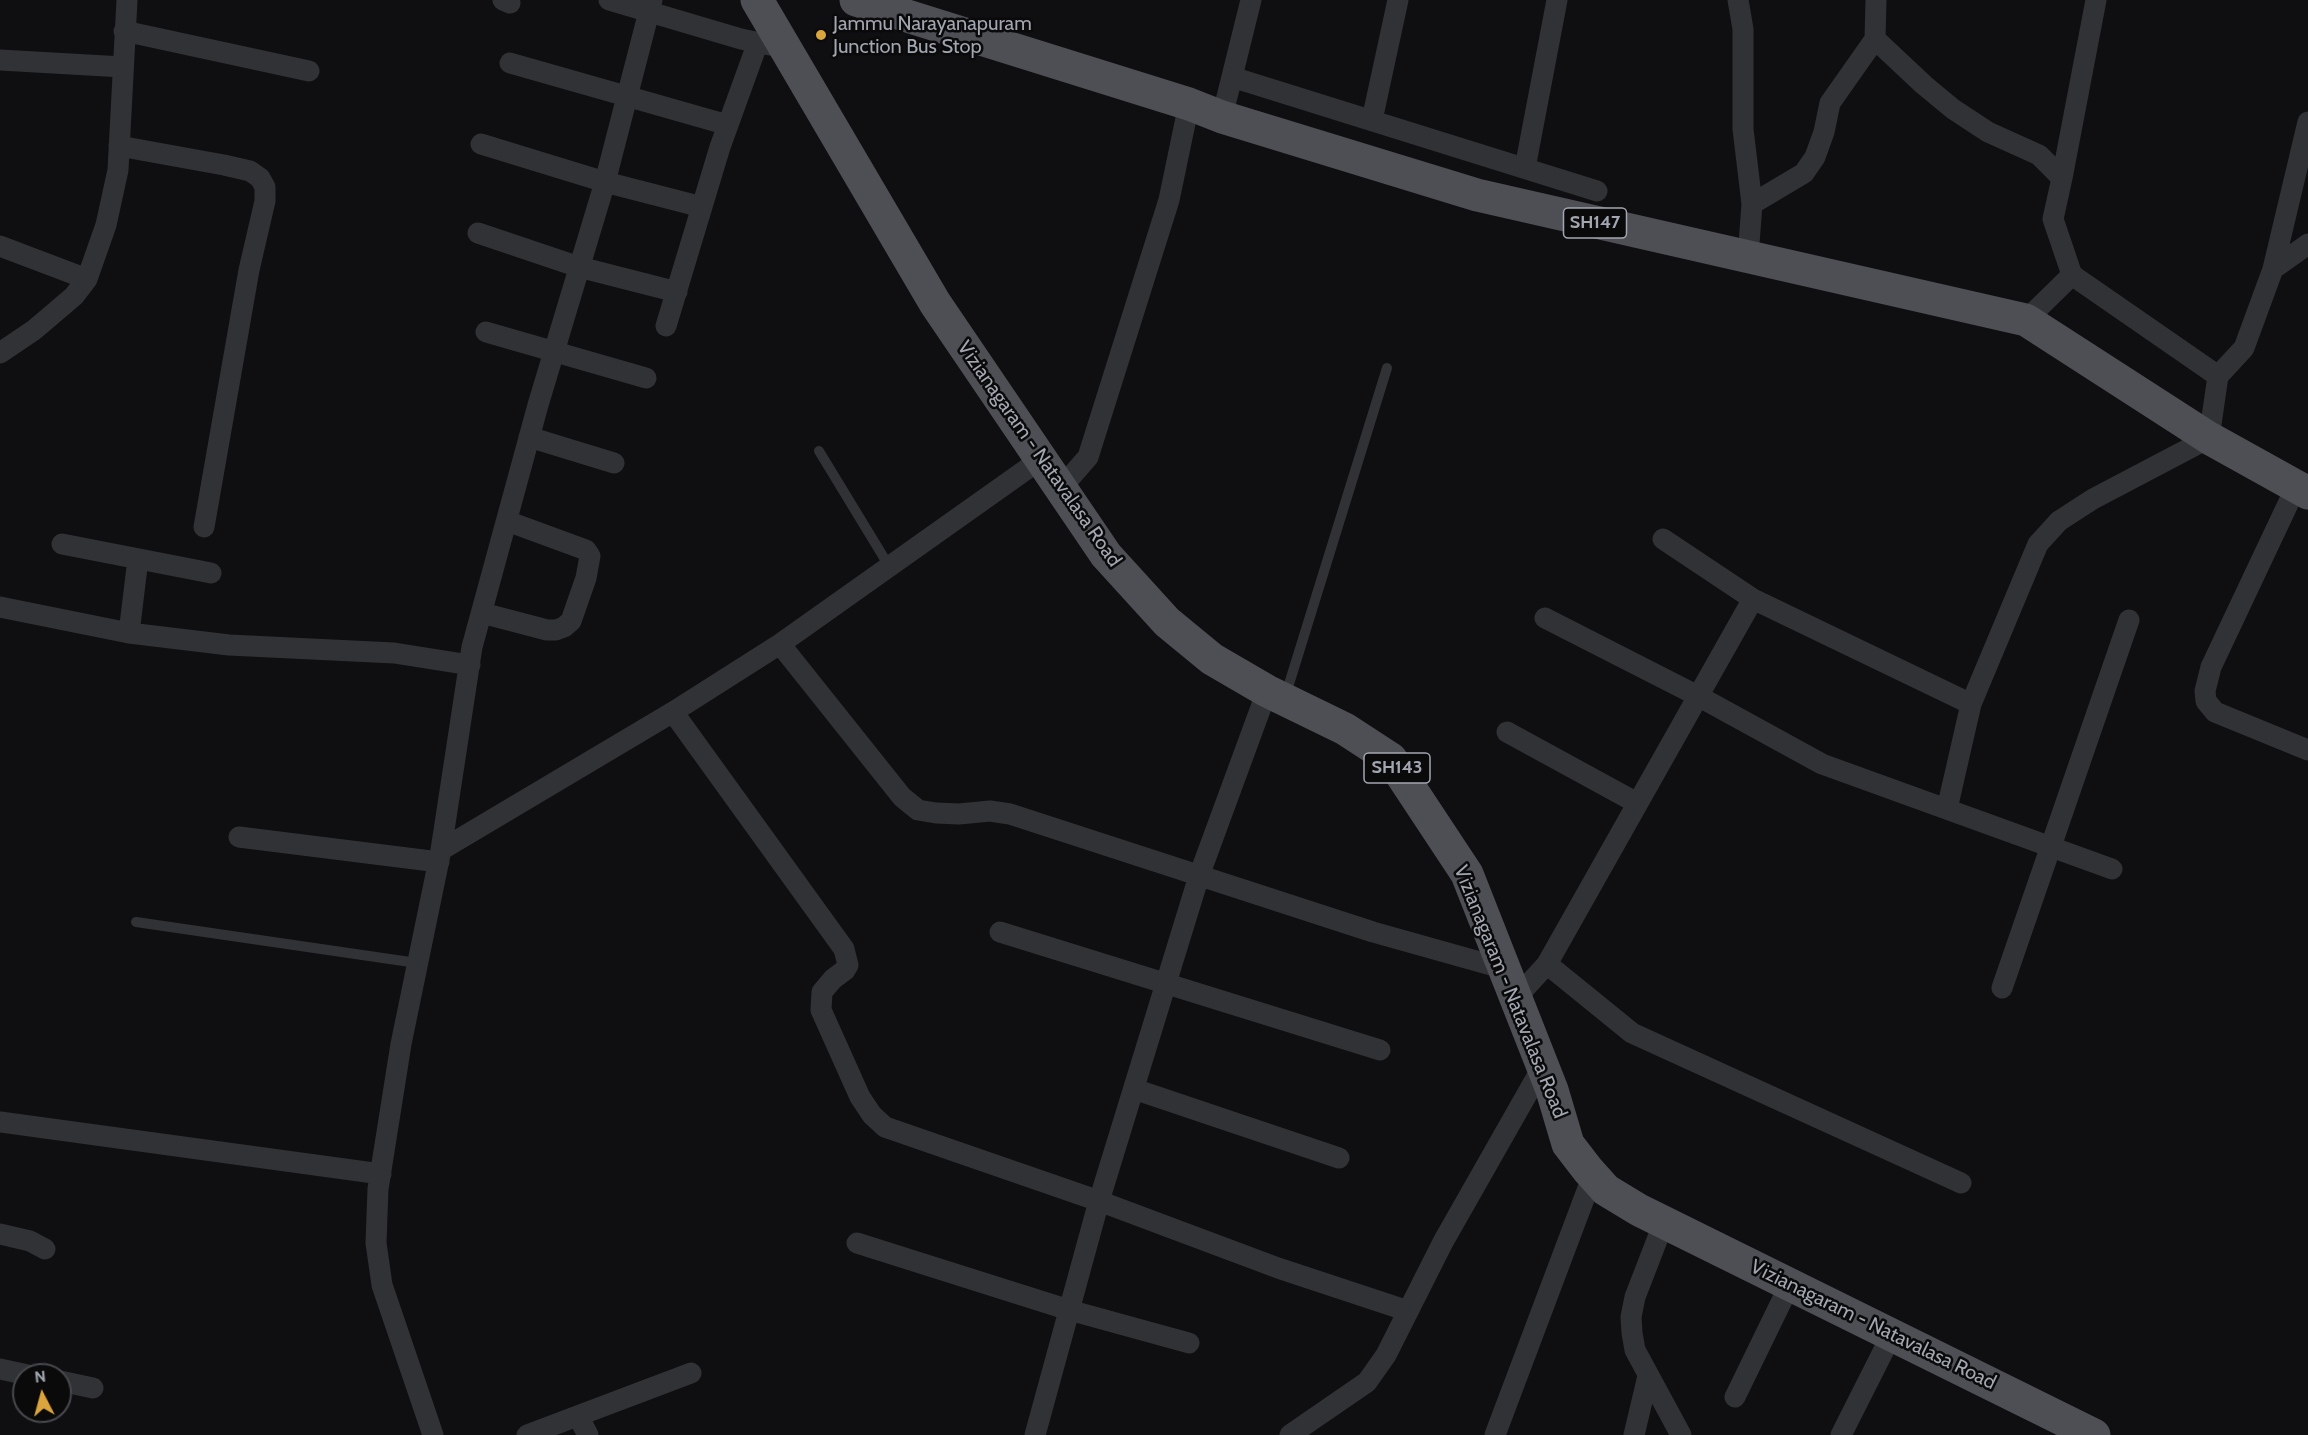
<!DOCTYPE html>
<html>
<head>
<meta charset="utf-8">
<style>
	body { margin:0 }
	#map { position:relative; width:2308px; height:1435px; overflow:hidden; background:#0f0f11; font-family:Cabin,sans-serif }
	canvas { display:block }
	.north { position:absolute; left:12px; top:1363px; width:60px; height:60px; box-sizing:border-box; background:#0a0a0b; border:2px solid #47484d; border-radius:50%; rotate:354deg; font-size:16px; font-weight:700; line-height:24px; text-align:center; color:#a2a6b0 }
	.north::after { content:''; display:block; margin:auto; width:21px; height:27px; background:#dba53d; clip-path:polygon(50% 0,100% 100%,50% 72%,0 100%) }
</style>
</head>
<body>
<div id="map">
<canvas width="2308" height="1435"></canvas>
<div class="north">N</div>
</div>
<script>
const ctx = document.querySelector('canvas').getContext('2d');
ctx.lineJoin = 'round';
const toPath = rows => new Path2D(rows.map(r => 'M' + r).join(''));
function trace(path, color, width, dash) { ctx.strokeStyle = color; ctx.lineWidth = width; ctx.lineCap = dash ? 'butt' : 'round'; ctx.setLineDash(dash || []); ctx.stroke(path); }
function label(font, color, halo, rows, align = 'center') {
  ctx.font = font + ' Cabin,sans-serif'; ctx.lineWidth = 5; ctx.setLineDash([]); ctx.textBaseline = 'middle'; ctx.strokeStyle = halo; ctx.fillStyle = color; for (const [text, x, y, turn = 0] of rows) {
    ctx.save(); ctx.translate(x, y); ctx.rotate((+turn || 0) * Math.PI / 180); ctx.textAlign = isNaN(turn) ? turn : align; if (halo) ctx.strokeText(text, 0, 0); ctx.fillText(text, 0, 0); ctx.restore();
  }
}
const lane = toPath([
	[819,451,889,566],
	[1285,697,1387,368],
	[136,922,417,963]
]);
const street = toPath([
	[503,0,510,3],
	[609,0,741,39,770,45],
	[1738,0,1743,29,1743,129,1752,204,1748,257],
	[124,31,309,71],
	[1875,39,1876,0],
	[0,60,123,67],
	[510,63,728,125],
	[1232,77,1597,191],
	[1222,117,1251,0],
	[1372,120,1398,0],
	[2308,122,2273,269,2308,244],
	[481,144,605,182,702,207],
	[119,146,224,165,250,171,260,178,265,187,265,201,249,270,204,527],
	[1525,168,1557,0],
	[2062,178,2096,0],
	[1752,204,1804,173,1815,157,1824,132,1830,103,1875,39,1924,85,1953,109,1988,132,2039,155,2062,178,2053,219,2072,275],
	[478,233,579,267,677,292],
	[0,246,87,279],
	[666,326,720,147,758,42],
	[486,332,646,378],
	[0,353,34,330,74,296,87,279,106,225,118,170,127,0],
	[2218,376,2244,348,2273,269],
	[529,437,614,463],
	[2296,487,2211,667,2205,691,2206,701,2215,712,2308,750],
	[1061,488,1088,457,1169,200,1189,104],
	[1663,539,1753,599,1971,704],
	[62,544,211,573],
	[0,607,129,633,229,645,394,653,470,665],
	[482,613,547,630,556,630,564,627,571,621,586,578,590,556,586,550,507,521],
	[1545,618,1698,696,1822,764,2112,869],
	[129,633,138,559],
	[780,644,902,797,918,810,936,813,959,814,990,811,1010,814,1373,932,1505,969],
	[673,712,844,949,848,965,845,970,833,979,822,992,821,1010,860,1097,872,1115,885,1127,1099,1201,1278,1268,1408,1311],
	[1507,732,1637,803],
	[1947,809,1971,704,2038,544,2059,521,2093,499,2209,438,2218,376,2072,275,2026,320],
	[239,837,439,862],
	[441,850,673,712,780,644,1041,459],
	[1000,932,1380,1050],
	[1547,964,1632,1033,1961,1183],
	[2002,988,2129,620],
	[1516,998,1547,964,1753,599],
	[1134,1089,1339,1158],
	[0,1122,381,1174],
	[1664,1222,1635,1297,1631,1317,1632,1333,1635,1350,1681,1435],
	[0,1234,30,1241,45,1249],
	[857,1243,1069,1310,1189,1343],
	[0,1369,28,1375],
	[60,1381,93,1388],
	[1735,1397,1790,1284],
	[578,1416,588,1435],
	[433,1435,382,1285,376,1243,378,1189,401,1044,441,850,472,647,538,405,605,182,652,0],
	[527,1435,691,1373],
	[1035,1435,1099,1201,1199,876,1267,691],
	[1290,1435,1367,1382,1386,1355,1443,1242,1543,1066],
	[1495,1435,1593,1175],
	[1634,1435,1648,1376],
	[1841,1435,1892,1334]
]);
const primary = toPath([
	[757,0,935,303,1106,555,1167,622,1212,659,1267,691,1345,729,1391,759,1467,874,1552,1090,1568,1144,1588,1170,1606,1190,1639,1210,2094,1435],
	[856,0,1189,104,1222,117,1477,195,2026,320,2209,438,2308,493]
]);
const markers = [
	[821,35,6,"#dba53d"]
];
const shields = [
	[1595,223,63],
	[1397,768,66]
];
const shieldNames = [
	["SH147",1595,223],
	["SH143",1397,768]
];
const poiNames = [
	["Jammu Narayanapuram",833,24],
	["Junction Bus Stop",833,47]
];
const streetNames = [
	["Vizianagaram - Natavalasa Road",1039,454,55],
	["Vizianagaram - Natavalasa Road",1510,992,68],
	["Vizianagaram - Natavalasa Road",1873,1325,26]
];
trace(lane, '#313235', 10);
trace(street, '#313235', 21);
trace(primary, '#4d4f54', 33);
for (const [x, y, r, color] of markers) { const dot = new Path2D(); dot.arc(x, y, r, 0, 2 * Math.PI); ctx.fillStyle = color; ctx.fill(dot); trace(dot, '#0a0a0b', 2); }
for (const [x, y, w] of shields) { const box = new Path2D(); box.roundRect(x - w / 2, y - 15, w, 30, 4.5); ctx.fillStyle = '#0a0a0b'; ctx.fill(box); trace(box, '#a2a6b0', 1.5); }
label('bold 18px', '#a2a6b0', null, shieldNames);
label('20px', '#a2a6b0', '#0a0a0b', poiNames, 'left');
label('20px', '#a2a6b0', '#0a0a0b', streetNames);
</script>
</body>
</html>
